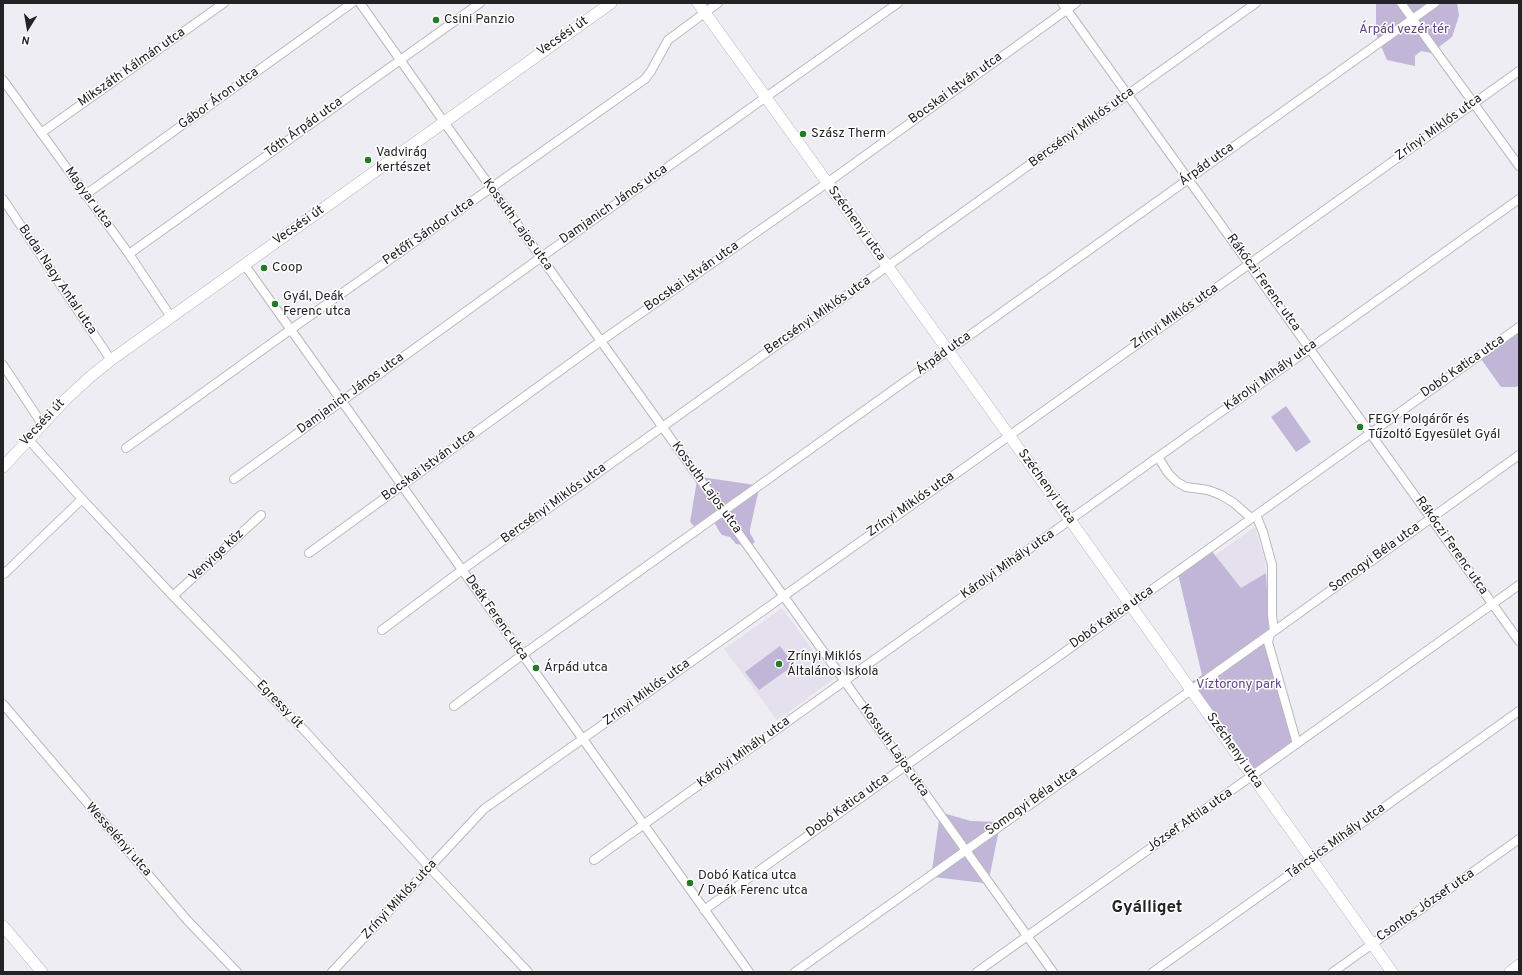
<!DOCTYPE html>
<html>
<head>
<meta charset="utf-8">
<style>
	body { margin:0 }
	#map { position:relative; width:1522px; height:975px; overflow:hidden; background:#efedf4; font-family:Overpass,sans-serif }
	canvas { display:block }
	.frame { position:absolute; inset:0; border:4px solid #232224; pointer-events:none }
	.north { position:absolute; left:8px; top:8px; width:40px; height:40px; -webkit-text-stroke:3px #fff; paint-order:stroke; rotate:191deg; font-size:11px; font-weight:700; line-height:16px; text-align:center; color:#232224 }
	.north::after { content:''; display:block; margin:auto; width:14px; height:18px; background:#232224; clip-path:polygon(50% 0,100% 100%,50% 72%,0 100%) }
</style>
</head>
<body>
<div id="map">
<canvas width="1522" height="975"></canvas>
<div class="frame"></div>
<div class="north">N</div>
</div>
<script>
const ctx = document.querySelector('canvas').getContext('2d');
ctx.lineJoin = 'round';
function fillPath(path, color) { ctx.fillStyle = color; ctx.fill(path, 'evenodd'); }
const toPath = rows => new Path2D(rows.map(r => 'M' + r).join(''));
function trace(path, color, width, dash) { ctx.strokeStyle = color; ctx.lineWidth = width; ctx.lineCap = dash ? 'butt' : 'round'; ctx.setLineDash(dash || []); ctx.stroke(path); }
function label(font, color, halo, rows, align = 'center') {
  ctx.font = font + ' Overpass,sans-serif'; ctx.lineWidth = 3; ctx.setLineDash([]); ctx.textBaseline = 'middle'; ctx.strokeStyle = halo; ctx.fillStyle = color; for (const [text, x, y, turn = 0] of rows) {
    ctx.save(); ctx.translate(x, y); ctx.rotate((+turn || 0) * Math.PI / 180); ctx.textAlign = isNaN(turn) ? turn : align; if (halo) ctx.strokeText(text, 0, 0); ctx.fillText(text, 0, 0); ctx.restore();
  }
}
const built = toPath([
	[1255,527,1265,560,1266,573,1241,588,1215,555],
	[782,608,834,679,777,720,724,649]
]);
const green = toPath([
	[1376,3,1457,3,1459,16,1452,37,1431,53,1421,51,1415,56,1415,66,1387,60,1376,34],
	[1519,332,1519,385,1516,387,1501,387,1481,359],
	[1286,406,1311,442,1296,452,1271,417],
	[701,477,755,485,727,506,723,505],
	[697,480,717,508,716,512,695,527,690,522],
	[759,489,750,529,750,533,755,542,751,545,730,516,731,511],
	[719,518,724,519,743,545,736,544,730,537,722,535,719,531,714,522],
	[1211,550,1241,588,1266,573,1269,629,1264,633,1294,743,1253,773,1190,683,1202,675,1178,574],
	[780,646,794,665,759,690,745,672],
	[943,813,971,821,999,822,968,844,965,844],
	[939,820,959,847,958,852,932,870],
	[999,830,989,879,973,855,973,850],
	[961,857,966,858,984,883,933,877]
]);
const street = toPath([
	[360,3,444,122,1053,972],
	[1062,3,1519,641],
	[1401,3,1519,166],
	[3,80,129,254,171,317],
	[41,133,224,3],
	[85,195,352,3],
	[3,199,111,360],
	[129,254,480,3],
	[244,264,749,972],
	[3,365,42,424],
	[28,439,82,499,173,596,304,730,430,868,528,972],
	[126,448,290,330,645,79,651,71,668,40,718,3],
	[1158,457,1168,473,1177,482,1186,487,1208,490,1221,495,1234,503,1251,518],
	[234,479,540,258,898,3],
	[1256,515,1263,532,1272,565,1272,615,1274,631],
	[309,553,601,341,827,183,1076,3],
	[4,574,82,499],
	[173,596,261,515],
	[382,630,462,570,1256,3],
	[3,704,187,920,237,972],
	[454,706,522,655,1435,3],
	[1297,744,1268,642,1270,634,1519,455],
	[594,860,1519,199],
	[704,910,1519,327],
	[332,972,484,809,1009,436,1519,71],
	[795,972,1270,634],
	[977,972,1519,585],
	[1153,972,1519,711],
	[1333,972,1519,839]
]);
const secondary = toPath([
	[698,3,1070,520,1392,972],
	[3,467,65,400,90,377,111,360,611,3],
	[3,926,42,972],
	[1510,972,1519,965]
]);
const markers = [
	[436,20,4,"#247a26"],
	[803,134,4,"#247a26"],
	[368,160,4,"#247a26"],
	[264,268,4,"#247a26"],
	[275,304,4,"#247a26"],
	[1360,427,4,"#247a26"],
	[779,664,4,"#247a26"],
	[536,668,4,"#247a26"],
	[690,883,4,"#247a26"]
];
const poiNames = [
	["Csini Panzio",444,20],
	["Szász Therm",811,134],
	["Vadvirág",376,153],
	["kertészet",376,168],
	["Coop",272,268],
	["Gyál, Deák",283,297],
	["Ferenc utca",283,312],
	["FEGY Polgárőr és",1368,420],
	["Tűzoltó Egyesület Gyál",1368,435],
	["Zrínyi Miklós",787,657],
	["Általános Iskola",787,672],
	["Árpád utca",544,668],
	["Dobó Katica utca",698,876],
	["/ Deák Ferenc utca",698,891]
];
const parkNames = [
	["Árpád vezér tér",1404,30],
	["Víztorony park",1239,685]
];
const streetNames = [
	["Vecsési út",563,37,-35],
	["Mikszáth Kálmán utca",132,68,-35],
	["Bocskai István utca",956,89,-36],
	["Gábor Áron utca",219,99,-36],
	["Tóth Árpád utca",304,128,-36],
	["Bercsényi Miklós utca",1082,128,-36],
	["Zrínyi Miklós utca",1439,128,-36],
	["Árpád utca",1207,165,-36],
	["Magyar utca",88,198,54],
	["Damjanich János utca",614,205,-35],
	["Széchenyi utca",856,224,54],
	["Kossuth Lajos utca",517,225,54],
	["Vecsési út",299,226,-35],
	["Petőfi Sándor utca",429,232,-35],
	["Bocskai István utca",692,277,-35],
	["Budai Nagy Antal utca",57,280,56],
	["Rákóczi Ferenc utca",1263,283,54],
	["Bercsényi Miklós utca",818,316,-35],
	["Zrínyi Miklós utca",1175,317,-35],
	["Árpád utca",944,354,-36],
	["Dobó Katica utca",1463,367,-35],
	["Károlyi Mihály utca",1271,376,-36],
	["Damjanich János utca",351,394,-36],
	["Vecsési út",43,423,-47],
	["Bocskai István utca",429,466,-36],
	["Széchenyi utca",1046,487,54],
	["Kossuth Lajos utca",706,488,54],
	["Bercsényi Miklós utca",554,504,-36],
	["Zrínyi Miklós utca",911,505,-35],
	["Rákóczi Ferenc utca",1451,546,55],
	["Venyige köz",217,556,-43],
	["Somogyi Béla utca",1375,558,-36],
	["Károlyi Mihály utca",1008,565,-35],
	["Deák Ferenc utca",496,618,55],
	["Dobó Katica utca",1112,618,-35],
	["Zrínyi Miklós utca",647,693,-36],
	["Egressy út",279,705,46],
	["Kossuth Lajos utca",894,751,55],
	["Széchenyi utca",1234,751,55],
	["Károlyi Mihály utca",744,753,-36],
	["Somogyi Béla utca",1032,802,-35],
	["Dobó Katica utca",848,806,-36],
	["József Attila utca",1190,821,-35],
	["Wesselényi utca",118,840,49],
	["Táncsics Mihály utca",1336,842,-36],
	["Zrínyi Miklós utca",400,900,-47],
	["Csontos József utca",1426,906,-35]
];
const districtNames = [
	["Gyálliget",1147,909]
];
fillPath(built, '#e4e0ee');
fillPath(green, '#c1b6d7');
trace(street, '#bab8be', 10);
trace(secondary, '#bab8be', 12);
trace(street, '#fff', 8);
trace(secondary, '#fff', 11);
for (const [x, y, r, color] of markers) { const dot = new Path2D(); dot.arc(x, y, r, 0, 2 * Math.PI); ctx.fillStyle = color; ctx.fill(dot); trace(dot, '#fff', 1.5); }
label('13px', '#232224', '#fff', poiNames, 'left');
label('13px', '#5e4585', '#fff', parkNames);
label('13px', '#232224', '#fff', streetNames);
label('bold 17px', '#232224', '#fff', districtNames);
</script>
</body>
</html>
